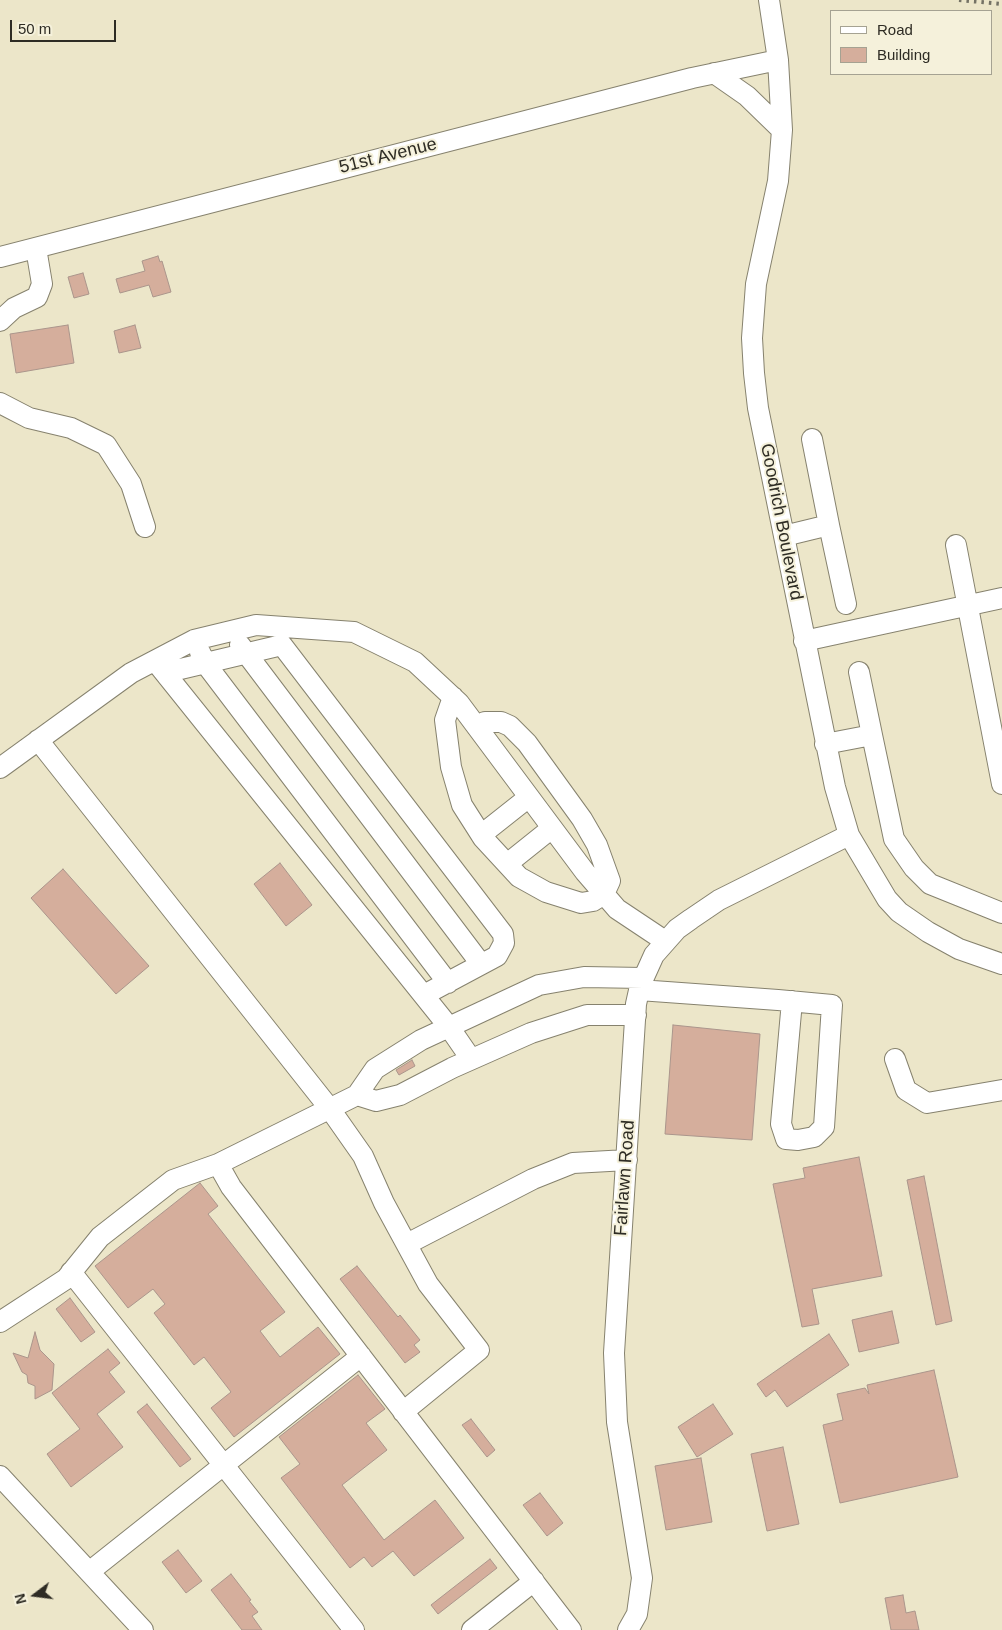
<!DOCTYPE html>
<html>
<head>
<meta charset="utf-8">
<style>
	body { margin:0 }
	#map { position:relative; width:1002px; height:1630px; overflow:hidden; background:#f5f1db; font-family:Helvetica,sans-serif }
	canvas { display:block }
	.legend { position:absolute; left:830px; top:10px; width:162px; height:65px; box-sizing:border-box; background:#f5f1db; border:1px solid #a5a292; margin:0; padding:6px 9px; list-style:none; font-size:15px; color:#2e2c24 }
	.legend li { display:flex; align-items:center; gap:10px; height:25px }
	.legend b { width:25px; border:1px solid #a5a292 }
	.north { position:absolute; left:10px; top:1570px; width:50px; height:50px; -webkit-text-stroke:4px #f5f1db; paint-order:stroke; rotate:255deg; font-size:14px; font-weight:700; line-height:20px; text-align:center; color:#2e2c24 }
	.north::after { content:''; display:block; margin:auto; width:18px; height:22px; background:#2e2c24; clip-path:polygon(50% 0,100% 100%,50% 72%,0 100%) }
	.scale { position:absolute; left:10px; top:20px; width:106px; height:22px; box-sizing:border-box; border:2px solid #2e2c24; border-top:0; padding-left:6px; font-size:15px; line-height:18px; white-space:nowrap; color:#2e2c24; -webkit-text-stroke:4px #f5f1db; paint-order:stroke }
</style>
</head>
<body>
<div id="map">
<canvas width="1002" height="1630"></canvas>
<ul class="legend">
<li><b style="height:6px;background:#fff"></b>Road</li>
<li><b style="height:14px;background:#d5ae9c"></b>Building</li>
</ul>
<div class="north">N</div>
<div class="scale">50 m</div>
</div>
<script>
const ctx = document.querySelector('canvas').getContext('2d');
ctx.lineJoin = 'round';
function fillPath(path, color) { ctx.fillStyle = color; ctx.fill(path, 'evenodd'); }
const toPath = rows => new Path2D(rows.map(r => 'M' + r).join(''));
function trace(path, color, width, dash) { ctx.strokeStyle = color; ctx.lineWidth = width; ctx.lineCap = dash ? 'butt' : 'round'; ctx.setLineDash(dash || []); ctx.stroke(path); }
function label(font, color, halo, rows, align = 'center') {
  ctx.font = font + ' Helvetica,sans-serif'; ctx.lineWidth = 4; ctx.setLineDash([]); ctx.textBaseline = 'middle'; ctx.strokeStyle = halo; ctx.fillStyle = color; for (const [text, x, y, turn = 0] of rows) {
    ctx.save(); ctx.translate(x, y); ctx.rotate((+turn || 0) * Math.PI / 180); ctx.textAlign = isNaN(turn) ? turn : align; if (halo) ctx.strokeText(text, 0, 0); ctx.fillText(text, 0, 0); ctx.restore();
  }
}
const built = toPath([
	[0,0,1002,0,1002,1630,0,1630],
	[831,11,991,11,991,74,831,74]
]);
const building = toPath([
	[158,256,160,262,162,261,171,292,153,297,149,285,120,293,116,279,145,271,142,261,158,256],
	[83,273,89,294,74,298,68,277,83,273],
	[68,325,74,363,16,373,10,334,68,325],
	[135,325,141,348,119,353,114,331,135,325],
	[280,863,312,905,286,926,254,884,280,863],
	[63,869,149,966,116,994,31,898,63,869],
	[673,1025,760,1034,752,1140,665,1134,673,1025],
	[412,1060,415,1066,399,1075,396,1070,412,1060],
	[859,1157,882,1276,812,1289,819,1324,802,1327,773,1184,805,1178,803,1168,859,1157],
	[924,1176,952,1321,936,1325,907,1180,924,1176],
	[200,1183,218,1206,208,1214,285,1312,260,1331,280,1357,318,1327,340,1354,234,1437,211,1408,231,1392,204,1357,194,1365,154,1313,165,1304,153,1289,128,1308,95,1266,200,1183],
	[357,1266,398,1317,400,1315,420,1340,414,1345,420,1352,405,1363,340,1279,357,1266],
	[70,1298,95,1332,81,1342,56,1309,70,1298],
	[892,1311,899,1343,859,1352,852,1320,892,1311],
	[35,1332,40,1350,54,1364,52,1390,35,1399,35,1386,28,1383,27,1375,22,1372,13,1353,28,1358,35,1332],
	[829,1334,849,1365,787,1407,775,1390,766,1397,757,1384,829,1334],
	[108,1349,120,1363,109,1372,125,1392,97,1414,123,1447,71,1487,47,1454,80,1429,52,1393,108,1349],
	[934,1370,958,1477,840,1503,823,1425,843,1420,837,1394,865,1388,869,1394,867,1385,934,1370],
	[358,1375,385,1409,366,1423,387,1450,342,1485,384,1540,435,1500,464,1538,414,1576,393,1551,372,1567,364,1557,350,1568,281,1478,300,1464,279,1437,358,1375],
	[147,1404,191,1459,180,1467,137,1412,147,1404],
	[713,1404,733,1434,697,1457,678,1427,713,1404],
	[471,1419,495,1450,487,1457,462,1425,471,1419],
	[783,1447,799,1524,767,1531,751,1454,783,1447],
	[701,1458,712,1522,666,1530,655,1466,701,1458],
	[540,1493,563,1523,547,1536,523,1505,540,1493],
	[178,1550,202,1581,186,1593,162,1562,178,1550],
	[490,1559,497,1568,438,1614,431,1605,490,1559],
	[231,1574,251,1600,249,1601,258,1612,252,1616,262,1630,242,1630,211,1590,231,1574],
	[903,1595,906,1613,915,1611,919,1630,891,1630,885,1598,903,1595]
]);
const minor = toPath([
	[769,0,778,60,782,130,778,181,756,284,752,338,754,373,758,408,835,787,849,835,887,899,899,912,928,932,959,949,1002,964],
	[714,73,747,96,782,130],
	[0,257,692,78,778,60],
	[0,321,14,308,37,297,42,284,36,248],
	[0,403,29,418,71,428,106,445,131,484,145,527],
	[812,439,829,525],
	[784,536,829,525,846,604],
	[956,545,1002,784],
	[804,641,1002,598],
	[240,645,481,964],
	[200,652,205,663,448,983],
	[160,667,449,1027,471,1059],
	[859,672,872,735],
	[168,677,172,671,282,645,503,934,504,943,497,956,424,995],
	[453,697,445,720,451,767,462,805,483,838,519,877,546,892,581,903,593,901,604,894,610,881,597,845,582,819,527,743,510,726,501,722,485,722,476,726],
	[38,740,330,1109,363,1156,384,1203,428,1284,479,1350,403,1412],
	[825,744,872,735,894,839,914,868,930,884,1002,913],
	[0,768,131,673,194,640,256,625,354,632,415,662,459,703,585,872,617,909,665,941],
	[481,835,529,797],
	[507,864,552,828],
	[639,990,778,1000,832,1005,824,1127,814,1137,798,1140,786,1139,781,1124,792,1001],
	[636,1015,587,1015,531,1033,452,1068,400,1095,376,1101,357,1095,375,1069,421,1040,539,985,584,977,643,978],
	[895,1059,906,1090,927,1103,1002,1090],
	[218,1164,231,1187,571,1630],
	[407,1244,533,1179,573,1163,627,1160],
	[71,1272,354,1630],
	[0,1322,66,1279,100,1237,173,1180,218,1164,357,1095],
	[0,1476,143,1630],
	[89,1572,361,1356],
	[472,1630,534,1581],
	[628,1630,637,1614,642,1578,617,1422,614,1353,636,1004,640,986,654,955,677,929,691,919,719,900,849,835]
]);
const rail = toPath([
	[959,0,1002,4]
]);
const streetNames = [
	["51st Avenue",388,156,-14],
	["Goodrich Boulevard",781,522,79],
	["Fairlawn Road",625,1178,-86]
];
fillPath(built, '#ece6c9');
fillPath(building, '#d5ae9c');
trace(building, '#ab968c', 1);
trace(minor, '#86826e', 22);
trace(minor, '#fff', 20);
trace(rail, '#747265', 4, [2.5, 5]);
label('18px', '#2e2c24', '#f5f1db', streetNames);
</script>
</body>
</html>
